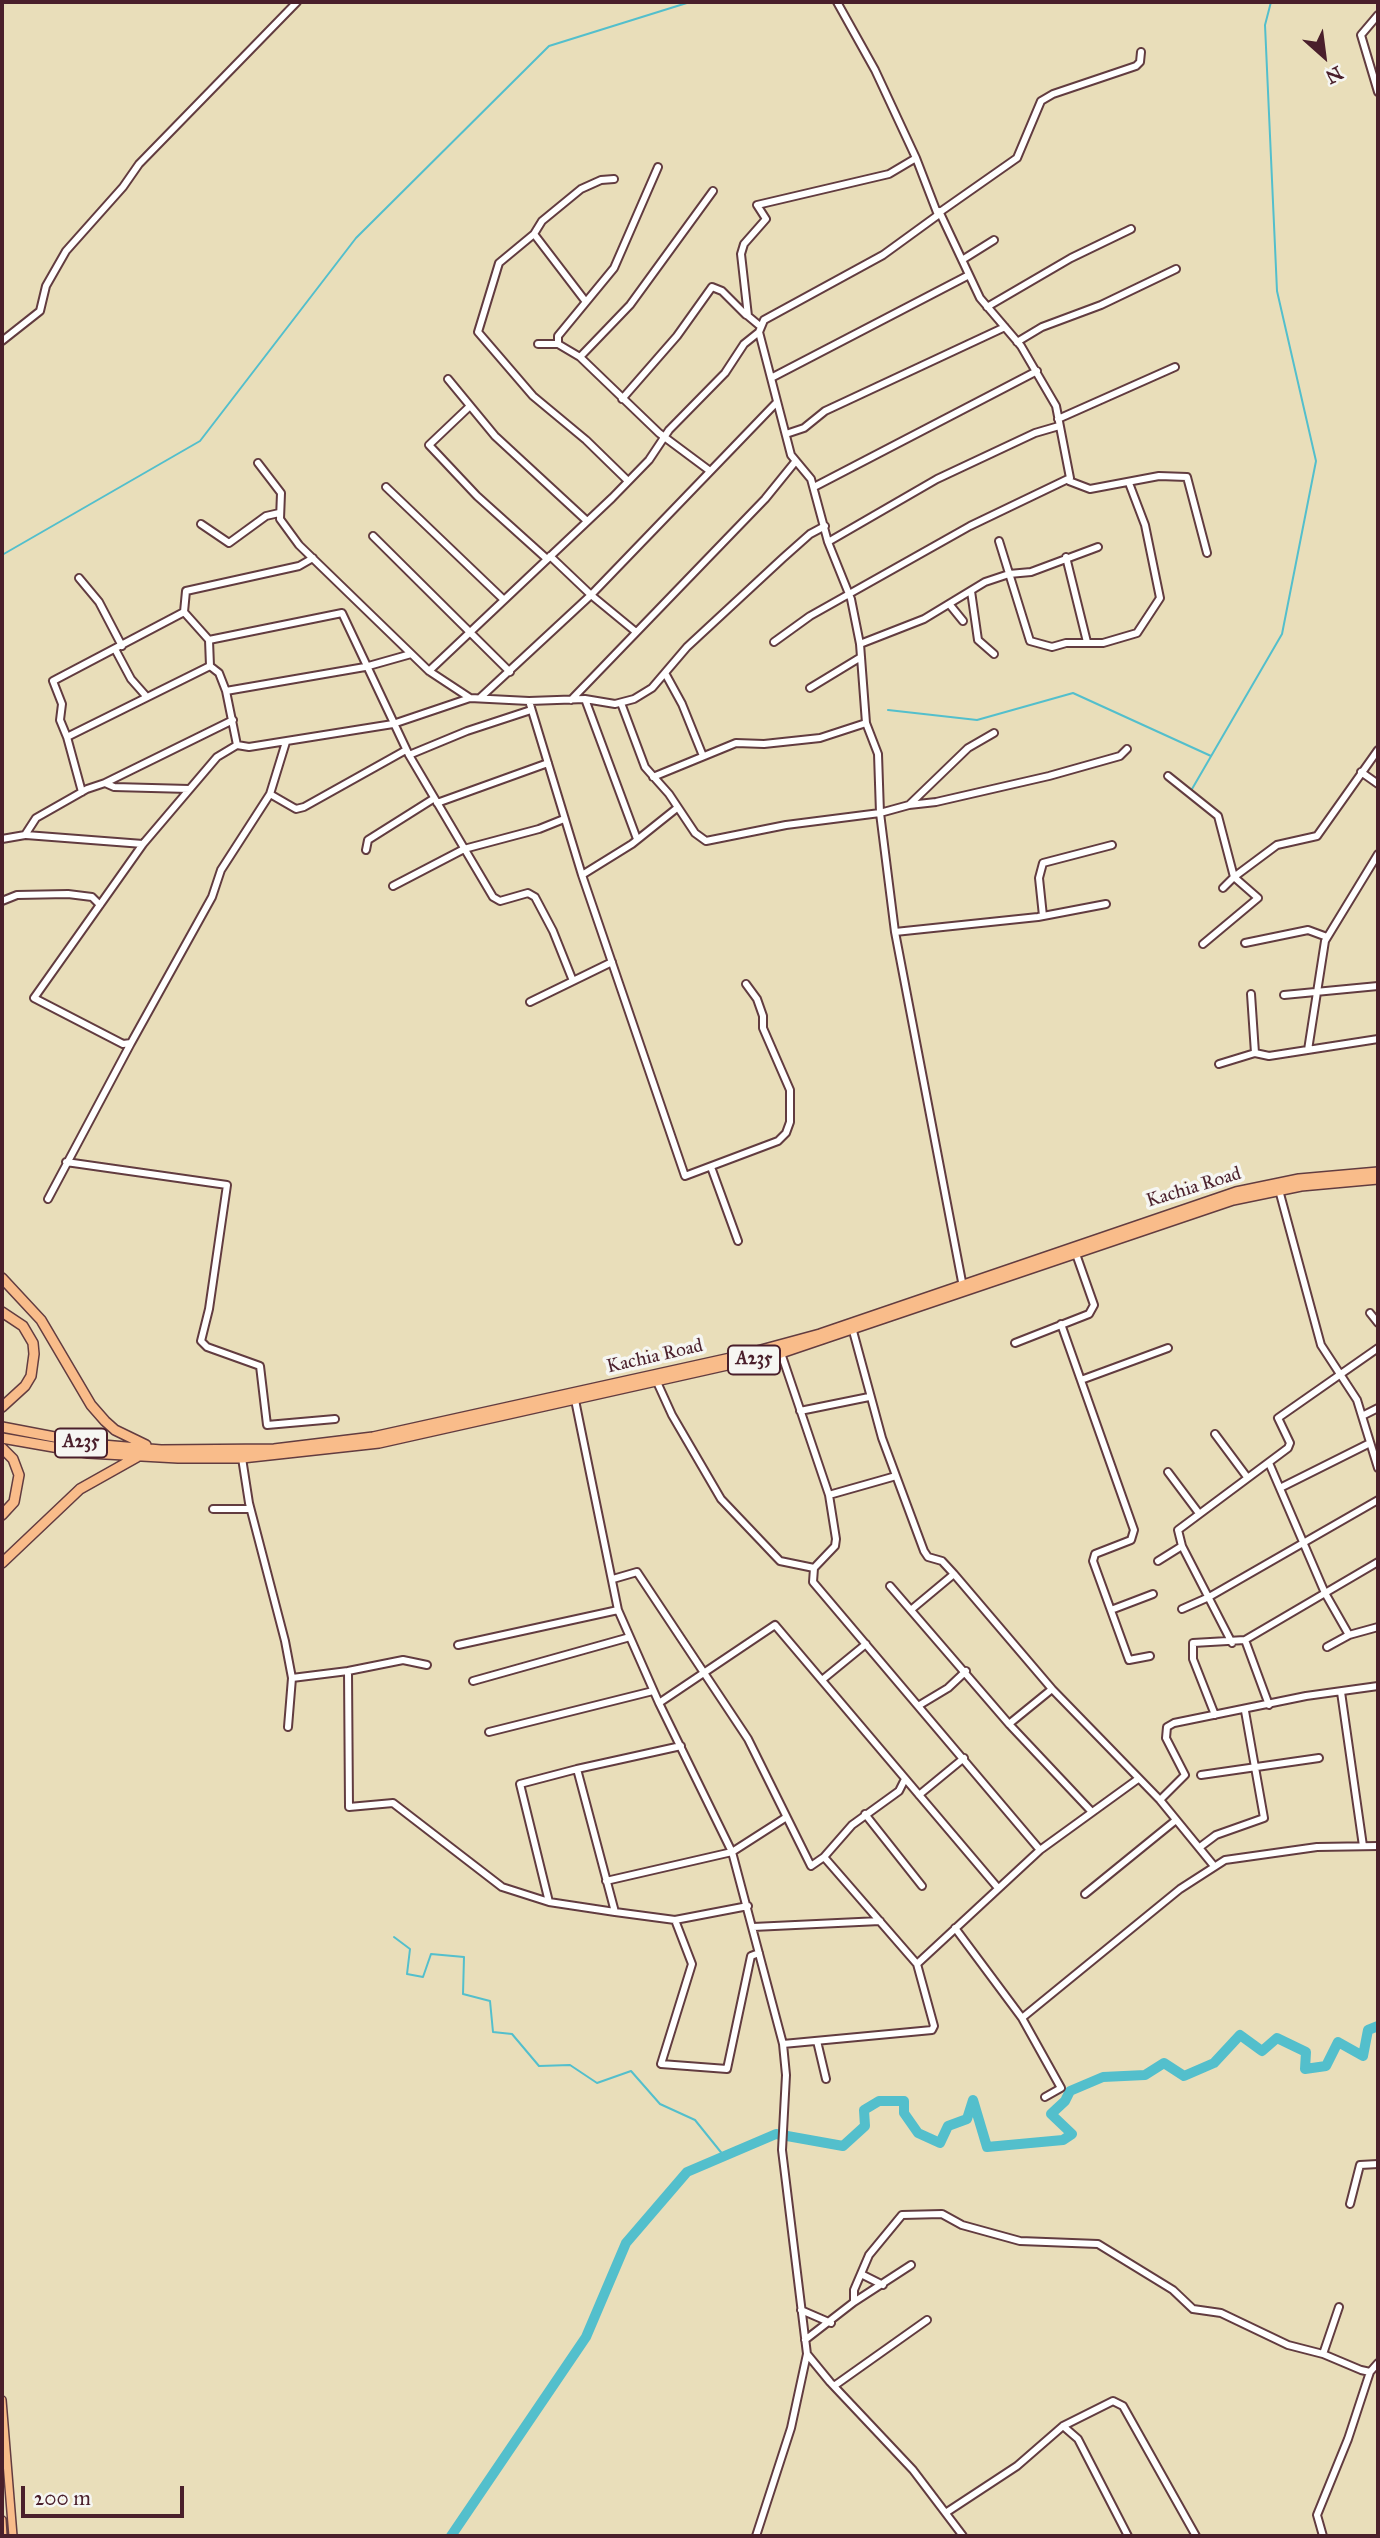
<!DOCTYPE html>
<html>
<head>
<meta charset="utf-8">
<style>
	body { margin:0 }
	#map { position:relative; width:1380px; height:2538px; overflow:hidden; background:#e9deba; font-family:"IM FELL Great Primer",serif }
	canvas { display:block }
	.frame { position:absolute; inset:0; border:4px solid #4a1f2b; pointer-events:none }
	.north { position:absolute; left:1289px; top:21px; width:70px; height:70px; -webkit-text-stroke:5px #f6f6f2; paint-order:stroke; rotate:152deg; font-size:19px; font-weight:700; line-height:28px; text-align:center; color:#4a1f2b }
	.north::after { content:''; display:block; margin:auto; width:24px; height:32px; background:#4a1f2b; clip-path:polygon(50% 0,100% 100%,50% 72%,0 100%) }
	.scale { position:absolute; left:21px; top:2486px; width:163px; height:32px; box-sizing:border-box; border:4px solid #4a1f2b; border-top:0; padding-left:9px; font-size:21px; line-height:24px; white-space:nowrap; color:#4a1f2b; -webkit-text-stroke:5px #f6f6f2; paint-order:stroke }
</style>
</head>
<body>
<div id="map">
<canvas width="1380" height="2538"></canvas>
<div class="frame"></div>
<div class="north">N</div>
<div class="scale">200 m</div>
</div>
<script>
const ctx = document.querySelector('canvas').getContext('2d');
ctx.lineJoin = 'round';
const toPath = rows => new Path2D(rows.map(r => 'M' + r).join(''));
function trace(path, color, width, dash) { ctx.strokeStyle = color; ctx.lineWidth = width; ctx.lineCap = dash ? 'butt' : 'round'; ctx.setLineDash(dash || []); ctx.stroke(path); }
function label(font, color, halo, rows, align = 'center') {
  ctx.font = font + ' "IM FELL Great Primer",serif'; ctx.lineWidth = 7; ctx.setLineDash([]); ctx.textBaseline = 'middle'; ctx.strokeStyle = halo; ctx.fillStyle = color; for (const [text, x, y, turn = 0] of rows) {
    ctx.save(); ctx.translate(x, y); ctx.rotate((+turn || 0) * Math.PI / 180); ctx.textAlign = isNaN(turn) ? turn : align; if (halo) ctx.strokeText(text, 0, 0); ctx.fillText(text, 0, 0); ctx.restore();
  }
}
const stream = toPath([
	[2,555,200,441,356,238,549,46,690,2],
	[888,710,977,720,1073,693,1211,756],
	[1192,789,1282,634,1316,461,1277,291,1265,25,1271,2],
	[394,1937,410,1949,407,1974,423,1977,431,1954,464,1957,463,1994,490,2001,493,2032,512,2034,539,2066,570,2065,597,2083,631,2071,660,2104,695,2120,724,2156]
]);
const river = toPath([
	[451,2536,586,2337,626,2243,687,2172,776,2134,843,2146,865,2126,864,2110,879,2101,904,2101,904,2113,918,2133,940,2143,948,2126,967,2119,973,2100,987,2147,1063,2140,1072,2134,1051,2114,1065,2101,1070,2091,1103,2077,1145,2075,1164,2063,1184,2076,1214,2063,1240,2035,1262,2051,1277,2038,1306,2052,1305,2069,1326,2066,1338,2042,1363,2056,1368,2030,1378,2026]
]);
const minor = toPath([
	[837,2,875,70,916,158,938,215,883,255,764,320,759,332,791,455,811,479,828,542,851,599,860,644,866,723,878,754,880,813,895,932,963,1287],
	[1378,15,1361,35,1378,92],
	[614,179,601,180,581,189,542,221,534,234,499,263,478,332,533,396,586,440,628,481],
	[940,212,1017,158,1041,101,1053,94,1136,66,1140,62,1141,52],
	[534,234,586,302],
	[962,260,994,240],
	[987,307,1071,258,1131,229],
	[760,326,748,316,741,254,744,244,766,219,757,205,889,174,916,158],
	[2,341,40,311,46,286,66,251,123,187,139,164,297,2],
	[1017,342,1042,327,1101,305,1176,269],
	[538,344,558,344,580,357,659,433,710,471],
	[558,344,558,336,614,268,658,167],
	[580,357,630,305,713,191],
	[771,378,969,275],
	[448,379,495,436,587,521],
	[622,399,677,336,712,287,722,291,746,315],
	[470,406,429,445,477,496,547,559],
	[1058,419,1175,367],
	[786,434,804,428,825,411,1005,327],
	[258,463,281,493,280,519,299,545,429,671,470,698],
	[1069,481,1090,489,1159,476,1187,477,1207,553],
	[386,487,503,599],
	[814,487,1037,371],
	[201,524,229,543,266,516,279,513],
	[373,536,510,672],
	[999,541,1030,641,1052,647,1066,643,1103,643,1137,633,1160,598,1145,525,1129,483],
	[828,542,937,479,1035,433,1059,426],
	[550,556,591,595,636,632],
	[1066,557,1087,642],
	[79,578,99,602,122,646],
	[971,591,978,640,994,654],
	[950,605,963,621],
	[209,640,342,613,409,755,493,897,500,901,528,893,535,897,553,931,573,981],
	[774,642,810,616,970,526,1070,478,1056,406,1021,346,980,298,939,211],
	[860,644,924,619,985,582,1009,574,1031,572,1098,547],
	[115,649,131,679,146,696],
	[429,671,612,498,649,460,669,430,725,373,744,344,759,332],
	[665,673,682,704,703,756],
	[810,688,861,657],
	[226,691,365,667,411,654],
	[481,697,591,595,777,402],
	[585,699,637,839],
	[571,700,765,499,795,462],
	[529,701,582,875,685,1176,778,1141,786,1133,790,1122,790,1090,763,1028,763,1016,757,999,746,984],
	[621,703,645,767,669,794,695,833,706,841,786,825,880,813,909,805,936,802,1049,776,1120,756,1127,749],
	[67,737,60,720,62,704,53,681,184,612],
	[286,742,270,794,221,870,212,897,131,1043,123,1044,34,998,143,844,217,757,237,745,249,747,393,724,470,698,529,701,585,699,615,704,634,699,652,688,687,647,783,558,810,534,825,526],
	[237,745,226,691,219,673,210,666,209,640,184,612,186,591,299,566,313,558],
	[409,755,467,731,531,710],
	[1361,772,1378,784],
	[1168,776,1218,816,1234,877,1223,888],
	[653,777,736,743,764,744,820,738,866,723],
	[105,783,233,720],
	[82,792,67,737,210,666],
	[270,794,296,809,304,807,406,750],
	[437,803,548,763],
	[909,805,968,748,994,733],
	[26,835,143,844],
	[2,839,25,835,36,818,87,789,105,783,114,787,189,789],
	[366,850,368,840,433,799],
	[582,875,632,844,677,808],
	[393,886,464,849,539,829,564,819],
	[2,901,17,895,68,894,92,897,100,905],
	[1043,916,1039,878,1043,863,1112,845],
	[895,932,1038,917,1106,904],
	[1245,943,1308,930,1327,937],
	[1203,944,1258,898,1234,877,1277,845,1317,836,1378,750],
	[1251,994,1255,1053],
	[1284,995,1378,986],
	[530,1002,612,962],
	[1308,1050,1325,941,1378,854],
	[1219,1064,1255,1053,1269,1056,1378,1039],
	[66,1162,227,1185,209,1309,201,1341,207,1347,260,1366,267,1425,335,1419],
	[711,1167,738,1241],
	[1279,1190,1321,1345,1357,1400,1378,1468],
	[48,1199,131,1043],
	[1370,1313,1378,1323],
	[1061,1324,1134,1530,1131,1540,1095,1554,1093,1561,1129,1660,1150,1656],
	[853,1331,882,1438,924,1551,928,1557,942,1561,954,1574],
	[1015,1343,1089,1314,1094,1305,1076,1254],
	[781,1353,829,1495,836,1539,835,1546,814,1568,813,1582,1040,1850],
	[1081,1380,1168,1348],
	[657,1382,672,1415,721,1499,780,1561,814,1568],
	[575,1400,618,1610,659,1703,732,1852,783,2044,786,2075,782,2150,807,2354,830,2382,913,2470,963,2536],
	[800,1411,869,1397],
	[1362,1416,1378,1408],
	[1215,1434,1247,1477],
	[242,1458,249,1503,285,1641,292,1678,288,1727],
	[1269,1463,1325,1593,1349,1635],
	[1168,1472,1198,1512],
	[1280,1488,1370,1443],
	[829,1495,896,1476],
	[213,1509,250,1509],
	[1158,1561,1182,1546],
	[613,1579,637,1572,748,1739,811,1866,824,1857,917,1964,934,2026,932,2030,783,2044],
	[890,1586,1009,1724,1091,1811],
	[912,1609,954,1574,1052,1689,1160,1800,1214,1866],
	[1182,1609,1209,1597,1378,1500],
	[1111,1610,1153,1594],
	[1245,1640,1269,1705],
	[1232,1643,1182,1546,1178,1530,1288,1448,1290,1443,1278,1418,1378,1348],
	[458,1645,618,1610],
	[1327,1647,1349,1635,1378,1627],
	[348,1671,403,1660,427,1665],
	[292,1678,348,1671,349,1807,393,1803,502,1887,549,1902,520,1784,577,1769,615,1912,675,1920,692,1964,661,2064,727,2069,751,1956,759,1953],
	[822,1680,866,1644],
	[473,1681,630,1637],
	[1341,1692,1363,1846],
	[659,1703,775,1625,998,1888],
	[918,1706,948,1688,966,1671],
	[1215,1715,1193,1659,1193,1643,1245,1640,1378,1562],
	[1009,1724,1052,1689],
	[489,1732,653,1691],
	[577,1769,681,1746],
	[1201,1775,1319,1758],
	[919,1795,964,1758],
	[1160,1800,1185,1775,1166,1738,1167,1727,1174,1723,1306,1696,1378,1686],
	[865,1814,922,1886],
	[1200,1847,1216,1835,1264,1818,1245,1711],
	[824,1857,852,1825,899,1791,905,1779],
	[606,1881,732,1852,785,1818],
	[1085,1894,1176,1820],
	[549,1902,615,1912],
	[675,1920,748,1906],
	[753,1927,880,1921],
	[955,1928,1022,2018,1180,1889,1225,1860,1317,1847,1378,1846],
	[917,1964,1040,1850,1138,1779],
	[1022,2018,1061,2088,1045,2097],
	[817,2041,826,2079],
	[1350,2204,1360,2165,1378,2164],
	[861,2274,883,2285],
	[854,2302,911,2265],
	[801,2310,831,2323],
	[805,2340,854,2302,854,2290,869,2255,902,2215,942,2214,962,2225,1020,2241,1098,2244,1173,2290,1193,2309,1221,2313,1288,2345,1323,2354,1361,2370,1370,2372,1378,2363],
	[1323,2354,1339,2307],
	[834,2386,927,2320],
	[1063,2426,1078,2439,1128,2536],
	[947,2512,1017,2466,1063,2426,1113,2401,1123,2406,1196,2536],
	[756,2536,791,2428,807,2354],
	[1323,2536,1317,2515,1348,2439,1370,2372]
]);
const major = toPath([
	[2,2400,13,2536],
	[2,2520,3,2536]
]);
const highway = toPath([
	[2,1278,41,1320,91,1405,105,1421,115,1430,146,1445],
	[2,1312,23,1326,33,1343,34,1354,31,1376,25,1386,2,1407],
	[2,1427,91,1444,161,1450,274,1449,373,1437,735,1357,820,1334,1236,1192,1299,1179,1378,1172],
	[2,1438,88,1453,178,1458,242,1458,379,1443,781,1353,1233,1200,1301,1186,1378,1179],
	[2,1448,13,1459,19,1475,14,1502,2,1515],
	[2,1563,80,1489,137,1457]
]);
const shields = [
	[754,1360,52],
	[81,1443,52]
];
const shieldNames = [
	["A235",754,1360],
	["A235",81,1443]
];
const streetNames = [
	["Kachia Road",1194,1188,-17],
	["Kachia Road",655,1357,-13]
];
trace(stream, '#53bfcc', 2);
trace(river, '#53bfcc', 10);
trace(minor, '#623c40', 10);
trace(major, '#623c40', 10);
trace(highway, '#623c40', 12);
trace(minor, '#fff', 6);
trace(major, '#f9bc8a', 7);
trace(highway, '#f9bc8a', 9);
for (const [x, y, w] of shields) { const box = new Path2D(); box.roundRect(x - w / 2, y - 14.5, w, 29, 5); ctx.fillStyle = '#f6f6f2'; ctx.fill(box); trace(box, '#4a1f2b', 2); }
label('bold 18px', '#4a1f2b', null, shieldNames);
label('19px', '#4a1f2b', '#f6f6f2', streetNames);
</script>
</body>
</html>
